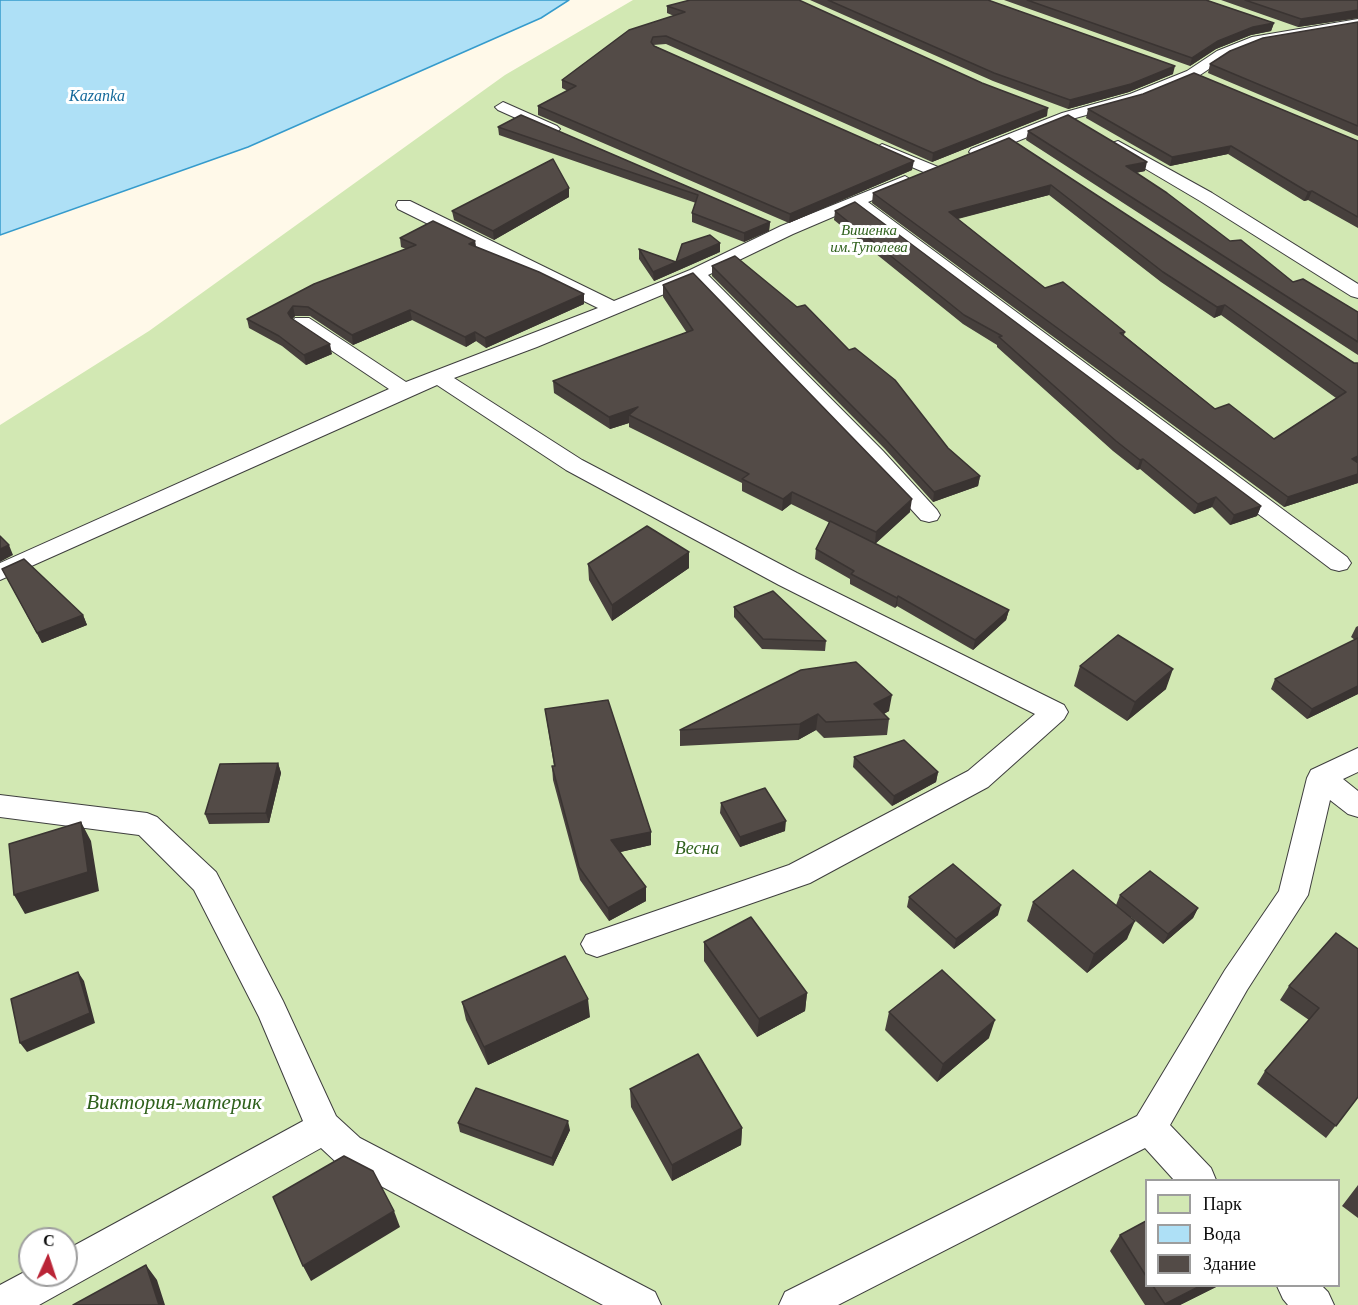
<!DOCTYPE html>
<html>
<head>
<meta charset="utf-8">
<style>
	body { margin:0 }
	#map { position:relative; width:1358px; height:1305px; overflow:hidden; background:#fff9e9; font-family:Georgia,serif }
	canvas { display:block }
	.legend { position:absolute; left:1145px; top:1179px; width:195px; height:108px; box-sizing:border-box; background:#fff; border:2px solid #9d9d9d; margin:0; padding:8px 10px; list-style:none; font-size:18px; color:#0b0b0b }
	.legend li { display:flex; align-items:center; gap:12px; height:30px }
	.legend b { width:30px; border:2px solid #9d9d9d }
	.north { position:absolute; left:18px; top:1227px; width:60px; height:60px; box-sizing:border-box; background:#fff; border:2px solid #9d9d9d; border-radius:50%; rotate:3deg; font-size:16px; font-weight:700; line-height:24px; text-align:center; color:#0b0b0b }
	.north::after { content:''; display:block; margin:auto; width:21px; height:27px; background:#ba2436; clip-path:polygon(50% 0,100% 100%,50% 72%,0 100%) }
</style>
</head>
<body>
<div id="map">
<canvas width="1358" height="1305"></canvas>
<ul class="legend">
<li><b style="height:16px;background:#d2e8b3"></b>Парк</li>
<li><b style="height:16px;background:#aee0f6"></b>Вода</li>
<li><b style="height:16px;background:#534b47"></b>Здание</li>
</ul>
<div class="north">С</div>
</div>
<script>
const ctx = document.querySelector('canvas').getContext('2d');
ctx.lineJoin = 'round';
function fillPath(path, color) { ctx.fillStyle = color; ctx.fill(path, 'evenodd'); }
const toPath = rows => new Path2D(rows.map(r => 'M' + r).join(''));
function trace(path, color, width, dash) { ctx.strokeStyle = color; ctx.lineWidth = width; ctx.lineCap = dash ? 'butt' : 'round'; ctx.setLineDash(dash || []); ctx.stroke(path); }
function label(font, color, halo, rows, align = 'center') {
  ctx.font = font + ' Georgia,serif'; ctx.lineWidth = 6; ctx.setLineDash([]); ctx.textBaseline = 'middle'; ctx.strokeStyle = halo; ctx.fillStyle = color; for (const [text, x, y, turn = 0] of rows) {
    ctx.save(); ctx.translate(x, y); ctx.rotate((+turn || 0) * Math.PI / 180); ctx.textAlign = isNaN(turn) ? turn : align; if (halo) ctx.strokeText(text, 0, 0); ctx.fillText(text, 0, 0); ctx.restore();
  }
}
const green = toPath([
	[633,0,1358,0,1358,1305,0,1305,0,425,149,331,505,75],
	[1146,1180,1338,1180,1338,1286,1146,1286],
	[30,1239,66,1239,66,1275,30,1275]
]);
const water = toPath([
	[0,0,569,0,541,18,248,147,0,235,0,0]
]);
const service = toPath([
	[1358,19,1358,27,1260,44,1227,57,1197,77,1140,100,1072,119,983,155,977,157,969,152,971,149,1062,113,1130,94,1187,71,1217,51,1252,37,1358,19],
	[503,102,557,126,560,129,557,132,547,132,498,110,495,107,503,102],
	[1118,141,1212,193,1358,284,1358,298,1351,296,1200,201,1112,149,1110,146,1112,143,1118,141],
	[882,144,938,167,940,170,932,175,926,173,876,152,874,149,882,144],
	[905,176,913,181,911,184,868,202,1347,557,1351,563,1347,569,1339,571,1331,569,854,208,793,234,708,275,883,451,937,510,940,515,937,520,929,522,921,520,867,461,693,282,537,347,454,378,582,460,797,573,1064,705,1068,712,1064,719,988,787,810,883,597,957,586,953,581,944,586,935,789,865,968,771,1035,714,779,585,566,470,437,385,0,580,0,563,389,389,295,326,292,322,295,318,309,318,406,382,598,308,398,209,396,205,398,201,410,201,614,301,690,270,781,226,905,176],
	[1358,748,1358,772,1343,779,1358,791,1358,817,1348,814,1330,800,1308,895,1247,990,1170,1125,1211,1168,1216,1180,1174,1180,1145,1148,838,1305,779,1305,785,1292,1137,1116,1225,970,1279,891,1307,778,1311,770,1358,748],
	[0,795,147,813,157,817,216,872,283,1001,336,1116,360,1138,655,1292,661,1305,603,1305,336,1162,321,1148,39,1305,0,1305,0,1285,30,1269,30,1275,66,1275,66,1250,303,1121,259,1017,194,890,139,835,0,817,0,795],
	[1277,1286,1322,1286,1328,1292,1334,1305,1288,1305,1283,1299,1277,1286]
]);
const wall = toPath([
	[810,0,988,0,1173,74,1129,92,1068,109,993,81],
	[1004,0,1206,0,1274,23,1271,31,1251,35,1216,49,1190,66],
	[1221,0,1358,0,1358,18,1298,27],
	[667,6,1047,116,932,162,666,44,653,45,912,170,789,223,538,115,538,106,568,91,562,88,562,80,674,16,667,13],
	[1358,22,1358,136,1208,73,1210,64],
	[1088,109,1358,141,1358,228,1308,200,1304,201,1228,154,1170,166,1086,118],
	[521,115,770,222,769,231,744,242,692,222,692,213,696,203,499,135,498,127],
	[1028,131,1145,171,1136,173,1230,241,1293,282,1358,312,1358,355,1026,140],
	[1009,138,1354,363,1358,483,1284,507,872,203,873,193],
	[1049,195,1161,282,1214,318,1221,315,1336,398,1274,439,1215,409,1124,335,1125,332,1045,288,958,219],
	[569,188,569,197,494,240,454,220,452,211],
	[835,211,1261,506,1257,516,1230,525,1212,507,1194,514,1140,469,1137,470,1113,451,997,347,997,345,963,324,834,220],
	[400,238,475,241,476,247,584,304,486,348,476,341,466,347,412,320,353,345,310,316,295,316,292,319,332,354,306,365,282,346,249,328,247,319,406,249,401,247],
	[639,249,676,262,720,252,654,281,639,259],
	[712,266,849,350,948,448,980,476,978,486,933,502,885,449,712,276],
	[663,285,910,512,875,544,1009,610,1006,620,973,650,897,606,895,608,850,584,850,579,815,559,816,549,830,523,791,504,782,511,742,491,742,483,629,427,629,423,610,429,554,393,553,381,687,333,663,297],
	[689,552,689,568,612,621,589,580,588,564],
	[2,569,83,615,87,625,42,643],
	[734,607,826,641,825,651,762,649,734,617],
	[1358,626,1358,694,1307,719,1271,689,1275,679,1355,640,1351,637,1356,627],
	[1080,666,1166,689,1127,721,1074,686],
	[801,670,889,711,884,714,889,719,887,735,824,738,816,730,798,740,680,746,680,730],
	[545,709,651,832,651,845,620,852,646,901,609,921,580,880,553,780,552,766,554,766],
	[854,757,938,772,936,782,892,806,853,767],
	[278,763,281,773,269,823,209,824,205,814],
	[721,803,785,831,740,847,720,813],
	[1120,895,1198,908,1193,918,1163,944,1131,917,1127,939,1087,973,1027,921,1033,902,1116,905],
	[909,897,998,915,954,949,907,907],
	[1336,933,1358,1097,1326,1138,1257,1084,1265,1071,1309,1020,1280,1000,1289,986],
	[704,942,807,993,805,1011,757,1037,704,961],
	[462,1002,590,1017,488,1065,466,1020],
	[889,1012,989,1038,937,1082,885,1030],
	[630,1089,742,1128,741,1145,672,1181,631,1107],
	[458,1123,570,1130,553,1166,460,1132],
	[1358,1185,1358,1218,1342,1206],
	[1146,1221,1146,1286,1218,1286,1180,1305,1145,1305,1110,1251,1120,1235]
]);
const shadedWall = toPath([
	[1358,10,1358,18,1298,27,1301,19],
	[1274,23,1271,31,1251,35,1216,49,1190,66,1192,58,1218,41,1253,27],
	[1175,66,1173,74,1129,92,1068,109,1070,100],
	[1048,108,1047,116,932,162,933,153],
	[1231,146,1228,154,1170,166,1172,157],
	[914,161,912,170,789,223,790,214],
	[1147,162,1145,171,1124,175,1126,166],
	[1051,185,1049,195,948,221,949,212],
	[569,188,569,197,494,240,493,231],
	[1312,191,1308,200,1304,201,1308,192],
	[770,222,769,231,744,242,744,233],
	[475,241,476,250,469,244],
	[720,243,720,252,654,281,653,272],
	[584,294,584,304,486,348,485,338],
	[1225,305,1221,315,1214,318,1217,307],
	[293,306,295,316,290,322,288,313],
	[410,310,412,320,353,345,352,335],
	[475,332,476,341,466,347,465,337],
	[330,344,332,354,306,365,304,355],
	[638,407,629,415,629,423,610,429,609,417],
	[1358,456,1358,465,1352,459],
	[1143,459,1140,469,1137,470,1140,460],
	[1358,474,1358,483,1284,507,1288,497],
	[980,476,978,486,933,502,934,492],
	[792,492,791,504,782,511,783,499],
	[1216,497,1212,507,1194,514,1198,504],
	[912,499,910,512,875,544,876,532],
	[1261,506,1257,516,1230,525,1234,515],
	[9,545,13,555,0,562,0,549],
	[689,552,689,568,612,621,612,605],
	[898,596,897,606,895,608,897,598],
	[1009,610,1006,620,973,650,975,640],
	[83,615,87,625,42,643,37,633],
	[1173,669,1166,689,1127,721,1135,702],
	[1358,686,1358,694,1307,719,1312,709],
	[892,695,889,711,871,720,874,704],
	[818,714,816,730,798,740,800,724],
	[278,763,281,773,269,823,266,813],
	[938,772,936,782,892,806,894,796],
	[786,821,785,831,740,847,740,837],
	[81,822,91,841,99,891,25,914,14,895],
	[651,832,651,845,612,854,611,840],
	[646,887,646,901,609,921,608,908],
	[1001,905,998,915,954,949,956,939],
	[1198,908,1193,918,1163,944,1168,934],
	[1135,921,1127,939,1087,973,1094,954],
	[78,972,84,981,95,1023,27,1052,20,1043],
	[807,993,805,1011,757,1037,759,1019],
	[588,999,590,1017,488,1065,484,1047],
	[995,1020,989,1038,937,1082,943,1064],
	[568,1121,570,1130,553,1166,552,1158],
	[742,1128,741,1145,672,1181,672,1165],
	[394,1211,400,1227,311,1281,303,1266],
	[146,1265,157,1280,165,1305,159,1305],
	[1200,1286,1218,1286,1180,1305,1164,1305]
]);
const building = toPath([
	[690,0,799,0,982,83,1048,108,933,153,666,36,653,37,651,42,654,46,914,161,790,214,538,106,576,86,562,80,629,30,685,12,667,6,690,0],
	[828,0,988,0,1175,66,1131,84,1070,100,994,73,828,0],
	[1027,0,1206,0,1274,23,1253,27,1218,41,1192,58,1027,0],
	[1245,0,1358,0,1358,10,1301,19,1245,0],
	[1358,22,1358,126,1210,64,1230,51,1263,38,1358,22],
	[1194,73,1358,141,1358,217,1312,191,1308,192,1231,146,1172,157,1088,109,1143,94,1194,73],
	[521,115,770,222,744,233,692,213,698,195,498,127,521,115],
	[1068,115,1147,162,1126,166,1167,193,1230,241,1241,240,1293,282,1303,279,1358,312,1358,342,1028,131,1068,115],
	[1009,138,1354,363,1358,363,1358,456,1352,459,1358,463,1358,474,1288,497,873,193,1009,138],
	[1051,185,1163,272,1217,307,1225,305,1346,392,1274,439,1229,404,1215,409,1120,333,1125,332,1063,282,1045,288,949,212,1051,185],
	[553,159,569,188,493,231,452,211,553,159],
	[855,202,1261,506,1234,515,1216,497,1198,504,1143,459,1140,460,1116,441,999,337,1002,336,964,315,835,211,855,202],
	[433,221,475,241,469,244,539,272,584,294,485,338,475,332,465,337,410,310,352,335,308,307,293,306,288,313,291,318,330,344,304,355,279,336,247,319,314,284,416,245,400,238,433,221],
	[710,235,720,243,653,272,639,249,676,262,682,244,710,235],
	[735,256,797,307,805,305,849,350,855,348,895,380,948,448,980,476,934,492,886,440,712,266,735,256],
	[693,273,912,499,876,532,792,492,783,499,742,479,749,474,629,415,638,407,609,417,553,381,693,330,663,285,693,273],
	[830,521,1009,610,975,640,898,596,897,598,851,574,854,571,816,549,830,521],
	[647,526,689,552,612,605,588,564,647,526],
	[0,536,9,545,0,549,0,536],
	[24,559,83,615,37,633,2,569,24,559],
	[773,591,826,641,763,639,734,607,773,591],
	[1118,635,1173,669,1135,702,1080,666,1118,635],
	[1358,638,1358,686,1312,709,1275,679,1358,638],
	[856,662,892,695,874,704,889,719,826,722,818,714,800,724,680,730,801,670,856,662],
	[608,700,651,832,611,840,646,887,608,908,579,867,552,766,555,766,545,709,608,700],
	[904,740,938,772,894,796,854,757,904,740],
	[278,763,266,813,205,814,220,764,278,763],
	[765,788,786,821,740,837,721,803,765,788],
	[81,822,88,872,14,895,9,844,81,822],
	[953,864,1001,905,956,939,909,897,953,864],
	[1073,870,1135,921,1094,954,1033,902,1073,870],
	[1150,871,1198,908,1168,934,1120,895,1150,871],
	[751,917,807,993,759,1019,704,942,751,917],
	[1336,933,1358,949,1358,1097,1336,1126,1265,1071,1319,1008,1289,986,1336,933],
	[565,956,588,999,484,1047,462,1002,565,956],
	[942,970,995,1020,943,1064,889,1012,942,970],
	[78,972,90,1013,20,1043,11,999,78,972],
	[698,1054,742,1128,672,1165,630,1089,698,1054],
	[476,1088,568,1121,552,1158,458,1123,476,1088],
	[344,1156,373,1171,394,1211,303,1266,273,1197,344,1156],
	[1146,1221,1146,1276,1120,1235,1146,1221],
	[146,1265,159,1305,73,1305,146,1265],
	[1153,1286,1200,1286,1165,1304,1153,1286]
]);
const farParknames = [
	["Вишенка",869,231],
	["им.Туполева",869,248]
];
const farWaternames = [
	["Kazanka",97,97]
];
const parkNames = [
	["Весна",697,849]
];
const nearParknames = [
	["Виктория-материк",174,1103]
];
fillPath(green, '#d2e8b3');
fillPath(water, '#aee0f6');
trace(water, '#359bcc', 1.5);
trace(service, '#3e3e3e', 2);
fillPath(service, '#fff');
fillPath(wall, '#47403d');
fillPath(shadedWall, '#3a3432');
fillPath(building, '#534b47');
trace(building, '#3a3432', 1.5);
label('italic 15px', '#2f611c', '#fff', farParknames);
label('italic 16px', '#166a9b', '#fff', farWaternames);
label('italic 18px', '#2f611c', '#fff', parkNames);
label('italic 21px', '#2f611c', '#fff', nearParknames);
</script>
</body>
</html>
